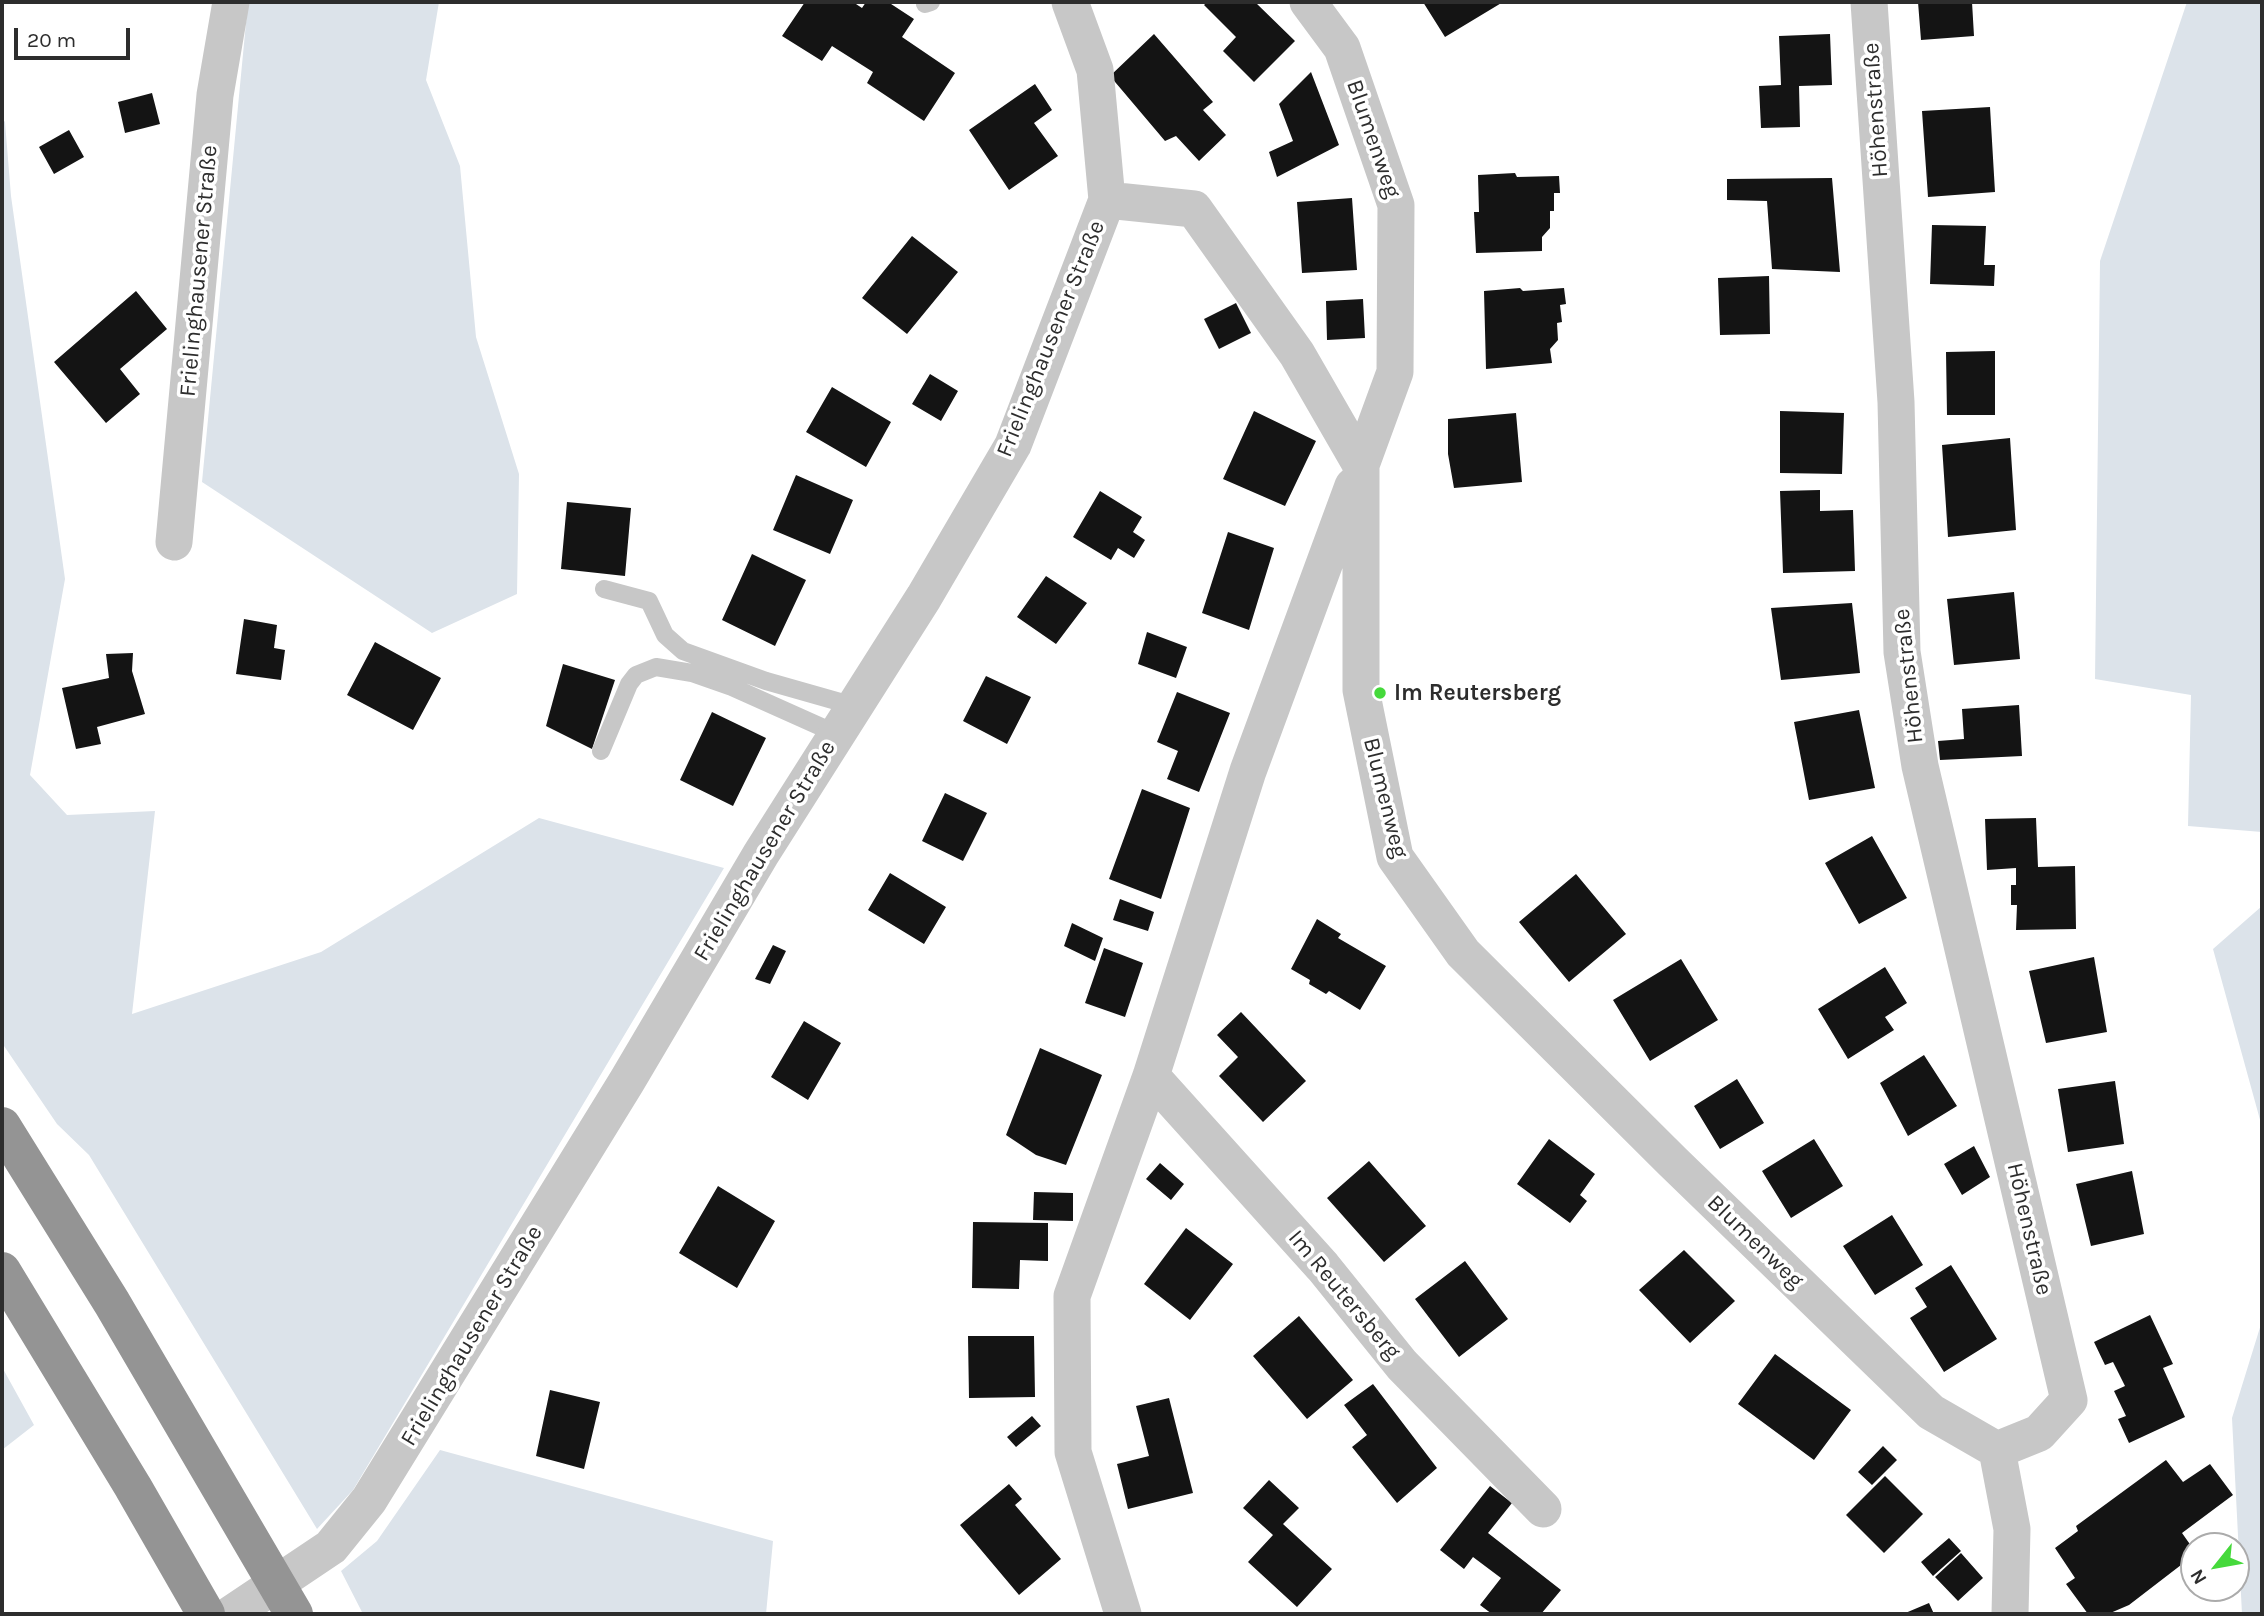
<!DOCTYPE html>
<html>
<head>
<meta charset="utf-8">
<style>
	body { margin:0 }
	#map { position:relative; width:2264px; height:1616px; overflow:hidden; background:#fff; font-family:Karla,sans-serif }
	canvas { display:block }
	.frame { position:absolute; inset:0; border:4px solid #2d2d2d; pointer-events:none }
	.north { position:absolute; left:2180px; top:1532px; width:70px; height:70px; box-sizing:border-box; background:#fff; border:2px solid #ababab; border-radius:50%; rotate:239deg; font-size:19px; font-weight:700; line-height:28px; text-align:center; color:#2d2d2d }
	.north::after { content:''; display:block; margin:auto; width:24px; height:32px; background:#45d93b; clip-path:polygon(50% 0,100% 100%,50% 72%,0 100%) }
	.scale { position:absolute; left:14px; top:28px; width:116px; height:32px; box-sizing:border-box; border:4px solid #2d2d2d; border-top:0; padding-left:9px; font-size:21px; line-height:24px; white-space:nowrap; color:#2d2d2d; -webkit-text-stroke:5px #fff; paint-order:stroke }
</style>
</head>
<body>
<div id="map">
<canvas width="2264" height="1616"></canvas>
<div class="frame"></div>
<div class="north">N</div>
<div class="scale">20 m</div>
</div>
<script>
const ctx = document.querySelector('canvas').getContext('2d');
ctx.lineJoin = 'round';
function fillPath(path, color) { ctx.fillStyle = color; ctx.fill(path, 'evenodd'); }
const toPath = rows => new Path2D(rows.map(r => 'M' + r).join(''));
function trace(path, color, width, dash) { ctx.strokeStyle = color; ctx.lineWidth = width; ctx.lineCap = dash ? 'butt' : 'round'; ctx.setLineDash(dash || []); ctx.stroke(path); }
function label(font, color, halo, rows, align = 'center') {
  ctx.font = font + ' Karla,sans-serif'; ctx.lineWidth = 7; ctx.setLineDash([]); ctx.textBaseline = 'middle'; ctx.strokeStyle = halo; ctx.fillStyle = color; for (const [text, x, y, turn = 0] of rows) {
    ctx.save(); ctx.translate(x, y); ctx.rotate((+turn || 0) * Math.PI / 180); ctx.textAlign = isNaN(turn) ? turn : align; if (halo) ctx.strokeText(text, 0, 0); ctx.fillText(text, 0, 0); ctx.restore();
  }
}
const green = toPath([
	[248,2,439,2,426,80,460,166,476,337,519,474,517,594,432,633,202,482],
	[2187,2,2262,2,2262,832,2188,826,2191,695,2095,679,2100,261],
	[2,118,5,122,11,196,65,579,30,775,67,815,155,811,132,1014,321,952,539,818,724,868,353,1490,317,1529,89,1155,57,1124,2,1043],
	[2262,906,2262,1127,2213,949],
	[2262,1321,2262,1614,2242,1614,2232,1418],
	[2,1367,34,1425,2,1450],
	[440,1450,773,1541,766,1614,363,1614,341,1571,377,1541]
]);
const building = toPath([
	[805,2,853,2,862,8,866,2,888,2,914,19,902,37,955,73,924,121,867,83,873,72,832,46,822,61,782,36],
	[1207,2,1255,2,1295,41,1254,82,1223,51,1236,37,1204,5],
	[1423,2,1503,2,1445,37],
	[1918,2,1972,2,1974,36,1921,40],
	[1154,34,1213,102,1203,110,1226,135,1199,161,1176,136,1165,141,1110,76],
	[1830,34,1832,85,1799,86,1800,127,1761,128,1759,86,1781,85,1779,36],
	[1311,72,1339,145,1277,177,1269,152,1293,141,1279,104],
	[1035,84,1052,110,1034,123,1058,156,1009,190,969,130],
	[152,93,160,124,125,133,118,102],
	[1990,107,1995,192,1928,197,1922,111],
	[69,130,84,157,54,174,39,147],
	[1515,173,1517,177,1559,176,1560,193,1554,193,1554,211,1550,211,1550,228,1542,237,1542,251,1476,253,1474,212,1479,212,1478,175],
	[1832,178,1840,272,1772,269,1767,201,1727,200,1727,179],
	[1352,198,1357,270,1302,273,1297,202],
	[1932,225,1986,226,1984,265,1995,265,1994,286,1930,284],
	[912,236,958,272,907,334,862,298],
	[1769,276,1770,334,1720,335,1718,278],
	[1520,288,1523,291,1564,288,1566,304,1560,305,1562,322,1557,323,1558,340,1550,349,1552,363,1486,369,1484,291],
	[136,291,167,329,120,369,140,394,106,423,54,362],
	[1363,299,1365,338,1327,340,1326,301],
	[1236,303,1251,333,1219,349,1204,319],
	[1995,351,1995,415,1947,415,1946,352],
	[930,374,958,391,941,421,912,404],
	[832,387,891,422,866,467,806,432],
	[1254,411,1316,441,1285,506,1223,479],
	[1780,411,1844,413,1842,474,1780,473],
	[1516,413,1522,482,1454,488,1448,454,1448,419],
	[2010,438,2016,530,1948,537,1942,445],
	[796,475,853,500,830,554,773,530],
	[1820,490,1820,511,1853,510,1855,571,1783,573,1780,491],
	[1100,491,1142,517,1133,532,1145,540,1134,558,1118,548,1111,560,1073,537],
	[567,502,631,508,625,576,561,569],
	[1228,532,1274,548,1249,630,1202,613],
	[752,554,806,580,775,646,722,620],
	[1046,576,1087,603,1056,644,1017,617],
	[2014,592,2020,659,1954,665,1947,599],
	[1852,603,1860,673,1781,680,1771,608],
	[244,619,277,625,274,648,285,650,281,680,236,674],
	[1147,632,1187,647,1176,678,1138,664],
	[375,642,441,678,413,730,347,695],
	[133,653,132,671,145,714,97,727,101,744,76,749,62,688,109,678,106,654],
	[563,664,615,680,592,749,546,726],
	[986,676,1031,697,1007,744,963,721],
	[1177,692,1230,713,1199,792,1167,779,1178,751,1157,742],
	[2019,705,2022,756,1940,760,1938,741,1964,739,1962,709],
	[1859,710,1875,788,1809,800,1794,722],
	[712,712,766,738,733,806,680,780],
	[1142,789,1190,808,1161,899,1109,879],
	[945,793,987,813,963,861,922,841],
	[2036,818,2038,867,2075,866,2076,929,2016,930,2017,905,2011,905,2011,885,2016,885,2016,868,1987,870,1985,819],
	[1872,836,1907,898,1859,924,1825,863],
	[890,873,946,907,924,944,868,910],
	[1576,874,1626,934,1569,982,1519,922],
	[1120,899,1154,912,1148,931,1113,920],
	[1317,919,1341,934,1338,938,1386,966,1360,1010,1329,991,1326,994,1309,984,1310,980,1291,969],
	[1072,923,1103,938,1095,961,1064,946],
	[773,945,786,951,770,984,755,979],
	[1104,948,1143,963,1125,1017,1085,1003],
	[2094,957,2107,1032,2046,1043,2029,971],
	[1681,959,1718,1020,1650,1061,1613,1000],
	[1885,967,1907,1003,1885,1017,1894,1030,1848,1059,1818,1009],
	[1241,1012,1306,1081,1263,1122,1219,1076,1238,1057,1217,1035],
	[804,1021,841,1043,808,1100,771,1077],
	[1040,1048,1102,1075,1066,1165,1036,1155,1006,1135],
	[1924,1055,1957,1106,1908,1136,1880,1083],
	[1737,1079,1764,1123,1720,1149,1694,1106],
	[2115,1081,2124,1144,2068,1152,2058,1089],
	[1549,1139,1595,1174,1580,1195,1587,1201,1570,1223,1517,1184],
	[1814,1139,1843,1186,1791,1218,1762,1171],
	[1974,1146,1990,1177,1962,1195,1944,1164],
	[1369,1161,1426,1226,1384,1262,1327,1198],
	[1160,1163,1184,1184,1171,1200,1146,1179],
	[2132,1171,2144,1234,2091,1246,2076,1184],
	[718,1186,775,1221,737,1288,679,1253],
	[1034,1192,1073,1193,1073,1221,1033,1220],
	[1892,1215,1923,1265,1875,1295,1843,1246],
	[973,1222,1048,1223,1048,1261,1020,1260,1019,1289,972,1288],
	[1186,1228,1233,1264,1190,1320,1144,1284],
	[1684,1250,1735,1301,1690,1343,1639,1290],
	[1465,1261,1508,1319,1459,1357,1415,1299],
	[1951,1265,1997,1339,1944,1372,1910,1318,1927,1307,1915,1288],
	[2150,1315,2173,1364,2163,1368,2185,1417,2129,1443,2118,1419,2126,1416,2114,1391,2125,1386,2113,1362,2105,1365,2094,1342],
	[1299,1316,1353,1380,1307,1419,1253,1356],
	[968,1336,1034,1336,1035,1397,969,1398],
	[1775,1354,1851,1410,1814,1460,1738,1404],
	[1373,1384,1437,1468,1397,1503,1352,1447,1367,1435,1344,1405],
	[550,1390,600,1402,584,1469,536,1456],
	[1169,1398,1193,1493,1128,1509,1117,1464,1149,1456,1136,1406],
	[1032,1416,1041,1426,1016,1447,1007,1437],
	[1883,1446,1897,1460,1872,1485,1858,1472],
	[2166,1460,2183,1482,2210,1464,2233,1495,2182,1533,2194,1550,2194,1555,2129,1605,2108,1614,2088,1614,2066,1584,2075,1578,2055,1548,2078,1531,2076,1526],
	[1885,1476,1923,1514,1884,1553,1846,1515],
	[1269,1480,1299,1508,1283,1524,1332,1569,1297,1607,1248,1562,1273,1535,1243,1508],
	[1009,1484,1022,1499,1015,1505,1061,1559,1019,1595,960,1525],
	[1490,1486,1512,1503,1488,1533,1561,1590,1541,1614,1492,1614,1480,1605,1501,1578,1473,1557,1464,1569,1440,1550],
	[1949,1538,1961,1551,1933,1576,1921,1562],
	[1961,1553,1983,1578,1958,1601,1935,1577],
	[1929,1603,1934,1614,1903,1614]
]);
const service = toPath([
	[925,4,931,2],
	[604,589,649,601,665,635,683,651,766,681,854,706],
	[601,751,629,684,636,675,656,667,692,673,732,687,837,734]
]);
const minor = toPath([
	[1308,2,1342,48,1396,205,1395,372,1361,465,1361,690,1395,857,1463,953,1672,1161,1931,1412,1997,1450,2039,1433,2069,1400,1920,766,1902,652,1896,402,1869,2],
	[1107,200,1194,209,1297,354,1361,465],
	[174,542,215,95,231,2],
	[1151,1076,1323,1267,1402,1365,1543,1509],
	[1997,1450,2012,1529,2010,1614],
	[231,1614,331,1547,369,1500,627,1081,761,854,924,597,1013,445,1107,200,1095,70,1070,2],
	[1123,1614,1073,1452,1072,1296,1151,1076,1248,771,1353,486]
]);
const motorway = toPath([
	[2,1271,133,1487,206,1614]
]);
const motorwayBridge = toPath([
	[2,1126,112,1303,294,1614]
]);
const markers = [
	[1380,693,7,"#45d93b"]
];
const streetNames = [
	["Höhenstraße",1876,110,-94],
	["Blumenweg",1373,139,71],
	["Frielinghausener Straße",199,271,-85],
	["Frielinghausener Straße",1051,339,-68],
	["Höhenstraße",1909,676,-96],
	["Blumenweg",1385,798,76],
	["Frielinghausener Straße",765,851,-59],
	["Höhenstraße",2029,1229,77],
	["Blumenweg",1755,1242,44],
	["Im Reutersberg",1344,1295,50],
	["Frielinghausener Straße",472,1336,-59]
];
const poiNames = [
	["Im Reutersberg",1394,693]
];
fillPath(green, '#dce3ea');
fillPath(building, '#141414');
trace(service, '#c7c7c7', 18);
trace(minor, '#c7c7c7', 37);
trace(motorway, '#949494', 38);
trace(motorwayBridge, '#949494', 38);
for (const [x, y, r, color] of markers) { const dot = new Path2D(); dot.arc(x, y, r, 0, 2 * Math.PI); ctx.fillStyle = color; ctx.fill(dot); trace(dot, '#fff', 2.5); }
label('23px', '#2d2d2d', '#fff', streetNames);
label('bold 23px', '#2d2d2d', '#fff', poiNames, 'left');
</script>
</body>
</html>
